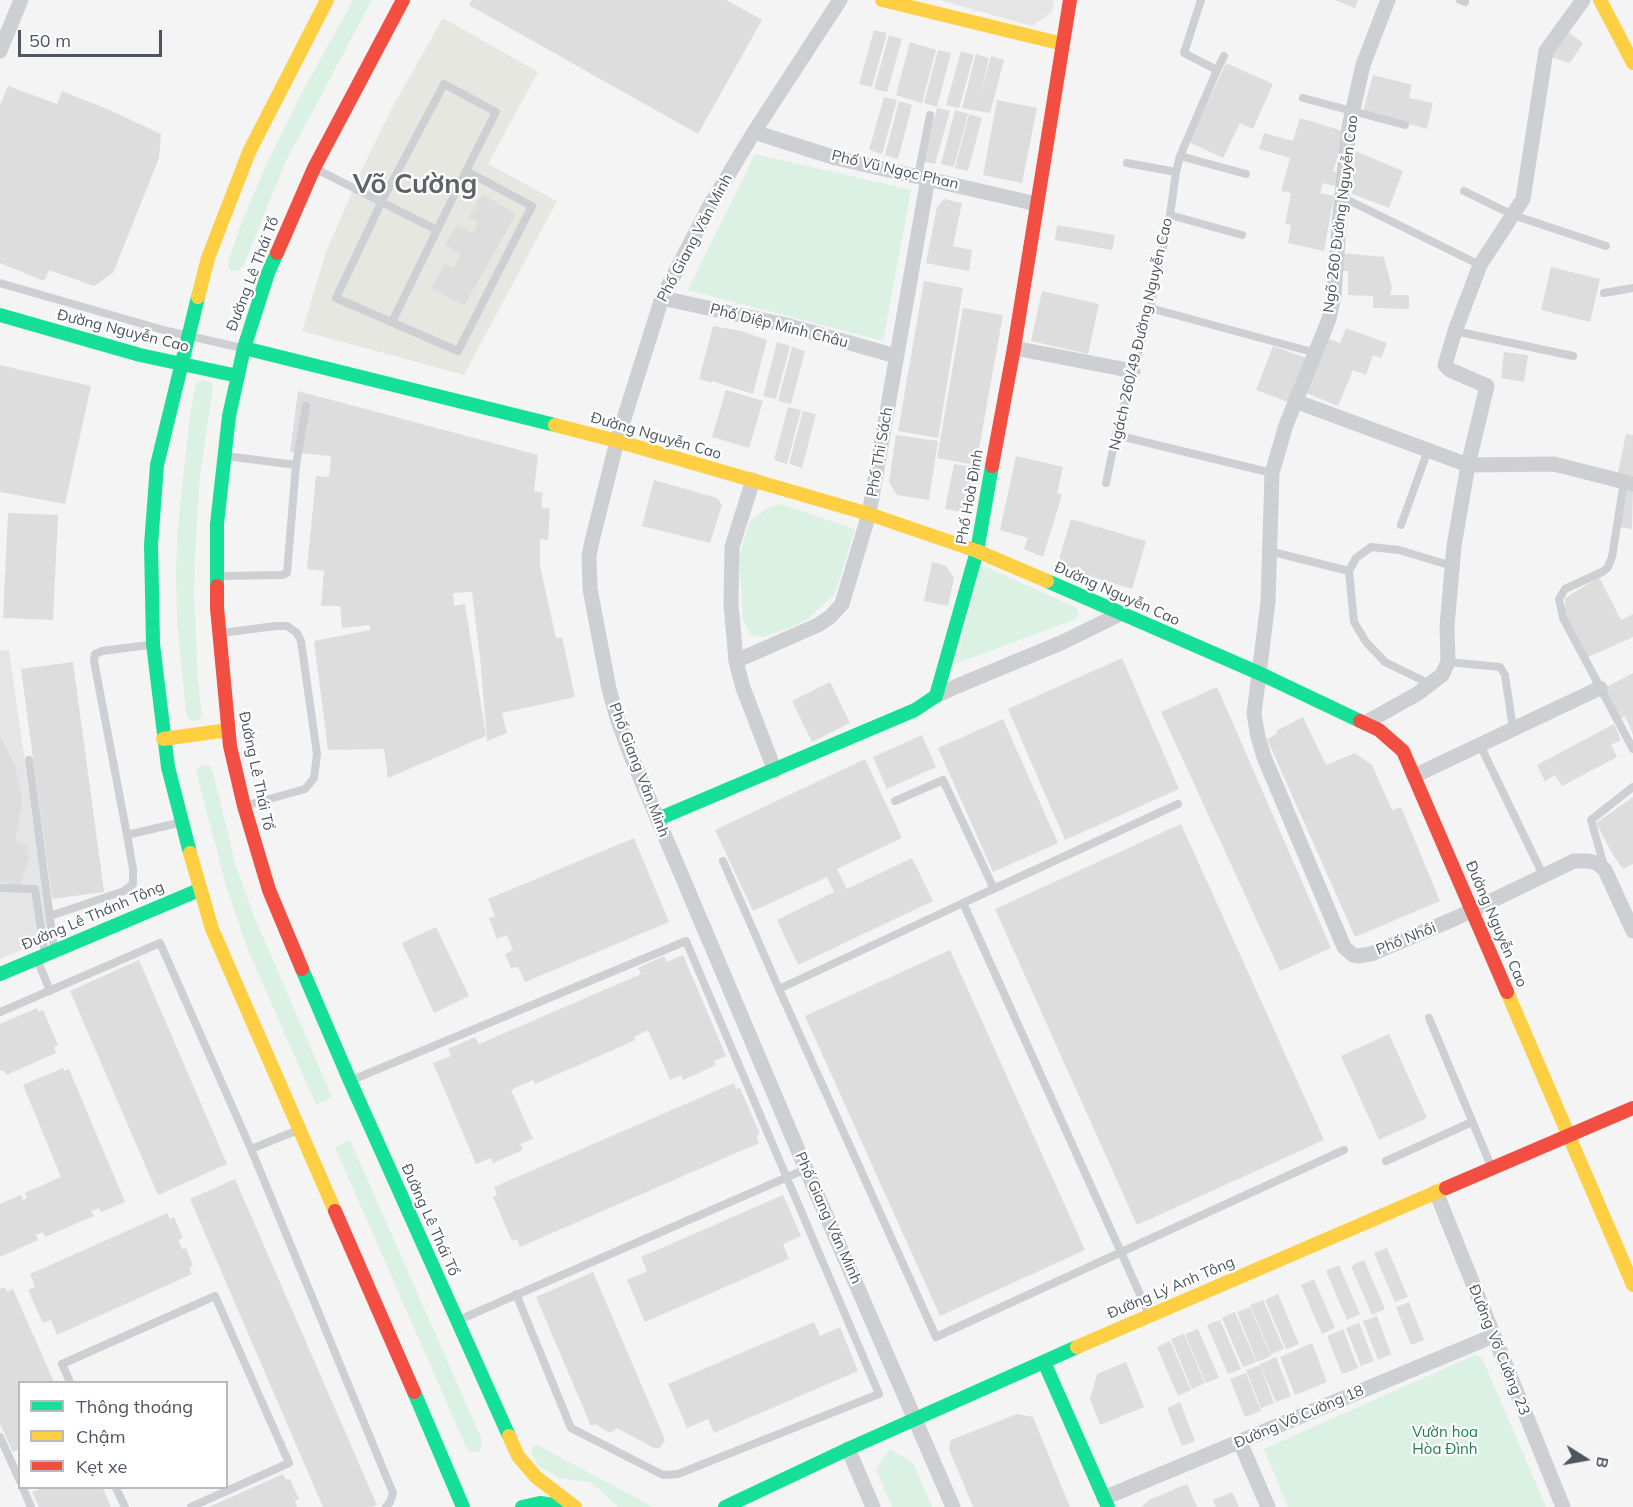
<!DOCTYPE html>
<html>
<head>
<meta charset="utf-8">
<style>
	body { margin:0 }
	#map { position:relative; width:1633px; height:1507px; overflow:hidden; background:#f4f4f4; font-family:Mulish,sans-serif }
	canvas { display:block }
	.legend { position:absolute; left:18px; top:1381px; width:210px; height:108px; box-sizing:border-box; background:#fff; border:2px solid #b7bbbf; margin:0; padding:8px 10px; list-style:none; font-size:18px; color:#4b5660 }
	.legend li { display:flex; align-items:center; gap:12px; height:30px }
	.legend b { width:30px; border:2px solid #b7bbbf }
	.north { position:absolute; left:1555px; top:1429px; width:60px; height:60px; -webkit-text-stroke:4px #fff; paint-order:stroke; rotate:101deg; font-size:16px; font-weight:700; line-height:24px; text-align:center; color:#4b5660 }
	.north::after { content:''; display:block; margin:auto; width:21px; height:27px; background:#4b5660; clip-path:polygon(50% 0,100% 100%,50% 72%,0 100%) }
	.scale { position:absolute; left:18px; top:30px; width:144px; height:27px; box-sizing:border-box; border:3px solid #4b5660; border-top:0; padding-left:8px; font-size:18px; line-height:21px; white-space:nowrap; color:#4b5660; -webkit-text-stroke:4px #fff; paint-order:stroke }
</style>
</head>
<body>
<div id="map">
<canvas width="1633" height="1507"></canvas>
<ul class="legend">
<li><b style="height:8px;background:#16e098"></b>Thông thoáng</li>
<li><b style="height:8px;background:#ffcf43"></b>Chậm</li>
<li><b style="height:8px;background:#f24e42"></b>Kẹt xe</li>
</ul>
<div class="north">B</div>
<div class="scale">50 m</div>
</div>
<script>
const ctx = document.querySelector('canvas').getContext('2d');
ctx.lineJoin = 'round';
function fillPath(path, color) { ctx.fillStyle = color; ctx.fill(path, 'evenodd'); }
const toPath = rows => new Path2D(rows.map(r => 'M' + r).join(''));
function trace(path, color, width, dash) { ctx.strokeStyle = color; ctx.lineWidth = width; ctx.lineCap = dash ? 'butt' : 'round'; ctx.setLineDash(dash || []); ctx.stroke(path); }
function label(font, color, halo, rows, align = 'center') {
  ctx.font = font + ' Mulish,sans-serif'; ctx.lineWidth = 4.5; ctx.setLineDash([]); ctx.textBaseline = 'middle'; ctx.strokeStyle = halo; ctx.fillStyle = color; for (const [text, x, y, turn = 0] of rows) {
    ctx.save(); ctx.translate(x, y); ctx.rotate((+turn || 0) * Math.PI / 180); ctx.textAlign = isNaN(turn) ? turn : align; if (halo) ctx.strokeText(text, 0, 0); ctx.fillText(text, 0, 0); ctx.restore();
  }
}
const commercial = toPath([
	[443,18,538,72,488,164,557,201,464,375,302,331,326,252,362,169,394,104]
]);
const education = toPath([
	[939,0,1054,0,1052,12,1032,26],
	[9,650,47,921,46,933,33,945,0,959,0,651]
]);
const green = toPath([
	[353,0,372,0,285,163,243,267,238,271,229,270,228,262,241,224,263,172,299,98],
	[755,154,911,190,883,341,688,290],
	[203,380,211,382,213,387,200,476,195,549,194,597,198,682,202,716,199,720,193,721,188,719,186,713,177,621,176,572,178,524,190,415,196,384],
	[781,504,855,529,835,594,808,619,787,629,763,637,750,634,743,620,739,556,750,521,766,509],
	[986,567,1077,608,1078,616,1073,620,955,664,981,568],
	[202,765,209,765,213,772,235,863,253,914,332,1097,316,1105,248,950,226,885,199,783,196,769],
	[350,1140,482,1440,481,1449,477,1452,470,1452,467,1449,335,1147],
	[1475,1355,1482,1358,1546,1507,1288,1507,1264,1449],
	[535,1446,539,1446,653,1507,618,1507,599,1489,589,1482,560,1478,539,1466,531,1453,532,1448],
	[890,1449,913,1463,932,1507,892,1507,876,1469]
]);
const building = toPath([
	[472,0,726,0,762,20,698,134,469,5],
	[1335,0,1358,0,1355,8],
	[874,30,887,33,872,87,859,84],
	[1568,32,1583,43,1570,63,1551,57],
	[889,35,902,39,887,92,874,89],
	[910,42,936,50,922,103,896,95],
	[938,50,951,53,937,107,924,103],
	[961,51,974,55,959,108,946,105],
	[976,54,989,58,980,98,991,56,1004,60,990,113,962,108],
	[1226,63,1273,84,1253,129,1240,123,1223,158,1189,142],
	[1373,75,1412,85,1409,98,1433,103,1427,129,1363,111],
	[8,86,57,104,62,91,112,111,161,134,159,158,113,273,94,286,49,270,44,281,0,263,0,105],
	[884,97,897,100,882,154,869,150],
	[997,100,1037,108,1022,183,983,175],
	[899,101,912,105,898,159,885,155],
	[937,108,950,111,935,164,922,161],
	[955,110,968,114,954,167,941,164],
	[969,114,982,118,968,171,955,168],
	[1300,118,1346,132,1333,171,1339,173,1335,186,1323,183,1320,193,1334,196,1324,251,1288,243,1291,225,1285,224,1291,193,1281,191,1290,158,1259,149,1264,133,1293,141],
	[1355,151,1403,171,1389,208,1352,194],
	[482,194,516,214,464,306,431,288,445,264,453,268,461,254,445,245,457,225,472,233,478,223,469,217],
	[944,199,962,203,953,246,972,250,969,271,926,263,937,207],
	[1057,225,1115,235,1112,250,1055,240],
	[1341,253,1384,257,1392,288,1390,295,1409,295,1409,309,1373,308,1373,296,1348,295,1348,271,1341,271],
	[1551,267,1600,279,1590,322,1541,310],
	[924,281,963,288,938,438,898,431],
	[1042,291,1099,304,1088,354,1031,341],
	[963,308,1003,315,976,465,937,458],
	[713,326,741,331,767,340,753,394,712,381,712,383,699,379],
	[1346,328,1387,343,1381,358,1373,355,1366,375,1353,370,1338,406,1306,393,1329,339,1340,343],
	[777,342,790,346,776,399,763,396],
	[1273,346,1306,358,1288,402,1256,390],
	[792,347,805,351,791,404,778,401],
	[1504,352,1528,355,1524,382,1501,378],
	[0,365,91,386,65,504,0,492],
	[726,390,763,401,749,448,712,437],
	[298,391,538,455,534,491,543,493,541,507,550,509,548,540,540,539,540,566,556,638,562,637,575,697,502,713,507,733,487,741,480,657,472,592,453,593,454,606,465,604,486,736,388,778,384,749,328,750,314,641,370,630,370,625,342,628,340,606,321,606,324,571,307,569,316,476,329,477,331,456,290,452],
	[788,407,801,410,787,464,774,460],
	[803,411,816,414,802,468,789,464],
	[1626,434,1633,435,1633,476,1618,473],
	[896,435,938,441,929,500,897,495,889,482],
	[1016,456,1063,467,1057,493,1062,495,1043,557,1024,549,1028,538,1000,530],
	[954,464,977,468,971,504,961,512,945,509],
	[654,480,717,498,722,505,710,543,642,526],
	[1625,487,1633,489,1632,529,1618,527],
	[8,513,58,515,53,620,3,618],
	[1071,519,1146,541,1132,589,1057,566],
	[932,562,946,566,954,578,948,606,924,601],
	[1599,577,1621,620,1633,614,1633,637,1586,658,1565,617,1565,598],
	[1122,658,1179,789,1065,840,1008,709],
	[73,662,104,892,52,899,21,669],
	[1633,673,1633,735,1625,716,1620,719,1603,689],
	[830,682,850,723,812,742,792,701],
	[1217,687,1331,948,1280,971,1161,712],
	[1303,717,1326,765,1355,753,1372,765,1392,810,1401,807,1440,901,1355,937,1267,739,1277,734,1276,731],
	[1003,719,1058,843,993,872,938,748],
	[1614,724,1621,740,1611,745,1617,757,1562,786,1555,775,1545,781,1537,765],
	[922,735,936,767,887,789,873,757],
	[0,736,15,765,21,794,21,810,15,841,28,846,26,853,30,854,20,887,0,881],
	[865,759,902,838,837,869,847,889,912,858,933,901,798,965,777,920,834,892,827,877,753,911,715,830],
	[1633,797,1633,864,1623,869,1613,855,1596,823],
	[1181,824,1324,1140,1137,1225,995,909],
	[634,838,669,922,525,982,518,967,511,968,505,954,513,950,507,935,497,939,489,918,495,916,488,899],
	[436,927,469,996,434,1013,402,943],
	[950,950,1085,1250,940,1316,805,1016],
	[683,955,726,1056,714,1061,716,1065,683,1080,681,1075,670,1080,648,1030,634,1037,635,1040,611,1051,535,1084,533,1080,511,1090,533,1139,520,1144,523,1150,493,1163,491,1158,476,1164,433,1063,451,1056,448,1049,475,1037,479,1044,641,974,638,968,664,956,667,962],
	[139,960,227,1164,158,1195,70,991],
	[37,1008,39,1012,43,1010,58,1045,54,1047,56,1053,6,1075,4,1070,0,1071,0,1024],
	[1389,1034,1427,1118,1379,1140,1341,1056],
	[63,1068,64,1071,69,1069,125,1202,101,1212,99,1208,91,1211,94,1216,45,1237,43,1232,36,1235,38,1240,0,1257,0,1204,21,1195,23,1200,27,1198,25,1193,61,1177,23,1085],
	[734,1083,736,1089,740,1088,760,1134,756,1136,759,1143,520,1247,517,1239,512,1241,493,1197,497,1195,494,1187],
	[235,1179,377,1505,372,1507,323,1507,190,1199],
	[783,1195,801,1236,783,1244,789,1259,645,1322,627,1280,647,1271,641,1257],
	[167,1213,170,1219,174,1217,183,1238,178,1240,182,1249,186,1248,193,1266,189,1268,192,1274,57,1335,51,1320,43,1323,28,1290,35,1287,30,1274],
	[1387,1248,1408,1297,1395,1302,1374,1253],
	[1364,1260,1385,1309,1372,1315,1351,1266],
	[1339,1265,1360,1314,1347,1320,1326,1271],
	[593,1272,665,1440,660,1448,654,1448,617,1428,610,1433,595,1424,591,1426,536,1297],
	[1314,1279,1335,1328,1322,1334,1301,1285],
	[5,1287,7,1292,13,1289,54,1382,20,1382,20,1449,13,1452,0,1424,0,1289],
	[1278,1294,1299,1344,1286,1349,1265,1300],
	[1263,1300,1284,1349,1271,1354,1250,1305],
	[1409,1302,1424,1340,1411,1345,1396,1307],
	[1250,1307,1271,1356,1257,1362,1237,1312],
	[1235,1312,1256,1362,1243,1367,1222,1318],
	[1377,1316,1391,1354,1378,1360,1363,1321],
	[1220,1320,1241,1369,1228,1374,1207,1325],
	[814,1322,820,1336,840,1327,858,1371,714,1433,708,1419,687,1428,668,1384],
	[1359,1323,1374,1361,1361,1366,1346,1328],
	[1198,1329,1219,1378,1206,1383,1185,1334],
	[1343,1329,1358,1368,1342,1374,1327,1336],
	[1184,1334,1205,1383,1192,1389,1171,1339],
	[1170,1341,1191,1390,1178,1396,1157,1347],
	[1312,1343,1327,1382,1295,1395,1280,1357],
	[1276,1357,1291,1396,1276,1402,1260,1364],
	[1126,1362,1144,1407,1100,1425,1090,1399,1097,1374],
	[1260,1365,1274,1403,1261,1408,1246,1370],
	[1246,1373,1261,1411,1245,1417,1230,1379],
	[1180,1402,1195,1441,1182,1446,1167,1408],
	[1017,1414,1033,1417,1070,1507,973,1507,949,1449,951,1440],
	[283,1474,286,1480,290,1479,299,1499,295,1501,297,1507,209,1507],
	[1187,1484,1197,1507,1141,1507,1149,1500],
	[42,1488,103,1488,111,1507,39,1507,32,1492],
	[1232,1492,1239,1507,1216,1507,1213,1500]
]);
const lane = toPath([
	[1460,0,1465,2],
	[1217,70,1224,56],
	[1303,98,1405,125],
	[1180,156,1246,174],
	[1127,163,1176,172],
	[318,170,437,230],
	[918,176,930,115],
	[1464,191,1513,215,1606,246],
	[1342,197,1480,265],
	[1170,215,1242,235],
	[0,283,167,331,242,348],
	[1604,293,1633,288],
	[1150,308,1316,353],
	[392,322,466,171,496,112,444,84,382,201,336,298,458,351,532,206,466,171],
	[1455,331,1573,356],
	[1116,435,1272,473],
	[296,465,306,406],
	[1624,482,1612,557,1608,567,1604,571,1565,589,1559,599,1563,618,1633,749],
	[1106,483,1116,435,1150,308,1170,215,1176,172,1180,156,1217,70,1184,53,1201,0],
	[1401,525,1428,450],
	[1269,551,1349,571,1354,622,1366,642,1385,662,1430,684],
	[1349,571,1356,558,1371,547,1399,550,1452,566],
	[221,576,282,575,287,573,296,465,226,456],
	[221,633,276,626,287,626,297,633,301,641,317,754,314,778,305,789,248,805],
	[149,645,102,651,95,654,94,661,127,835,178,823],
	[1448,662,1500,667,1505,675,1513,729],
	[1480,745,1543,875],
	[29,760,54,949],
	[895,801,943,780,994,889],
	[723,861,779,989,963,903],
	[1604,866,1591,820,1633,787],
	[0,888,35,889,45,954],
	[50,916,124,891,133,884,133,869,127,835],
	[37,959,50,991],
	[779,989,936,1337,1344,1150],
	[0,1012,160,943,251,1149],
	[1429,1018,1491,1166],
	[352,1080,686,941,879,1394,678,1474,663,1475,571,1428,516,1294],
	[298,1130,251,1149,393,1493,390,1502,386,1507],
	[1386,1161,1472,1122],
	[1148,1312,963,903,1178,804],
	[461,1319,806,1169],
	[70,1382,62,1364,215,1296,289,1463,191,1507],
	[0,1437,20,1481],
	[23,1488,31,1507],
	[116,1488,125,1507]
]);
const street = toPath([
	[840,0,754,132,709,207,662,298,617,441,592,541,589,556,590,589,609,689,618,721,631,756,806,1169,953,1507],
	[1388,0,1363,65,1349,127,1339,224,1334,296,1329,319,1286,425,1272,473,1268,602,1254,714,1258,737,1264,757,1341,940,1344,947,1353,955,1358,956,1371,954,1456,918,1574,861,1588,861,1597,863,1605,870,1633,931],
	[0,51,21,0],
	[754,132,836,158,1037,204],
	[662,298,786,325,896,356],
	[1014,348,1133,371],
	[1295,401,1468,465,1554,464,1633,484],
	[753,480,732,547,731,604,736,661,743,688,775,771],
	[736,661,818,625,830,617,842,604,869,514,928,178],
	[936,696,955,687,1063,642,1120,614],
	[1365,723,1417,694,1442,675,1448,662,1447,626,1454,546,1468,465,1487,386,1450,370,1445,365,1455,331,1480,265,1523,199,1546,51,1583,0],
	[1414,776,1600,688],
	[1436,1192,1563,1507],
	[1240,1442,1268,1507],
	[848,1449,873,1507],
	[1104,1498,1493,1336]
]);
const fast = toPath([
	[0,315,140,355,238,376],
	[244,348,555,425],
	[1047,581,1261,674,1360,721],
	[217,586,217,524,229,416,244,348,268,273,277,253],
	[658,819,915,710,936,696,977,551,992,466],
	[190,853,168,767,153,644,151,545,157,465,198,297],
	[302,969,350,1081,509,1436],
	[0,974,199,890],
	[1044,1362,1108,1507],
	[414,1392,463,1507],
	[522,1507,540,1503,569,1507],
	[725,1507,848,1449,1077,1347]
]);
const slow = toPath([
	[882,0,1063,44],
	[1600,0,1633,63],
	[198,297,208,258,249,152,327,0],
	[555,425,617,441,869,514,977,551,1047,581],
	[163,739,228,730],
	[190,853,212,929,335,1211],
	[1507,992,1633,1285],
	[1077,1347,1446,1188],
	[509,1436,518,1456,536,1477,575,1507]
]);
const jam = toPath([
	[277,253,314,168,403,0],
	[992,466,1014,348,1070,0],
	[217,586,217,608,230,746,244,806,269,890,302,969],
	[1360,721,1379,730,1403,751,1507,992],
	[1446,1188,1633,1108],
	[335,1211,414,1392]
]);
const streetNames = [
	["Phố Vũ Ngọc Phan",895,170,13],
	["Ngõ 260 Đường Nguyễn Cao",1341,214,-83],
	["Phố Giang Văn Minh",695,238,-62],
	["Đường Lê Thái Tổ",253,274,-69],
	["Phố Diệp Minh Châu",779,326,14],
	["Đường Nguyễn Cao",123,331,14],
	["Ngách 260/49 Đường Nguyễn Cao",1141,334,-77],
	["Đường Nguyễn Cao",656,436,16],
	["Phố Thi Sách",880,452,-80],
	["Phố Hoà Đình",970,497,-80],
	["Đường Nguyễn Cao",1117,594,24],
	["Phố Giang Văn Minh",639,770,69],
	["Đường Lê Thái Tổ",256,771,78],
	["Đường Lê Thánh Tông",93,916,-23],
	["Đường Nguyễn Cao",1496,924,67],
	["Phố Nhồi",1406,939,-22],
	["Phố Giang Văn Minh",828,1218,66],
	["Đường Lê Thái Tổ",430,1220,66],
	["Đường Lý Anh Tông",1171,1288,-23],
	["Đường Võ Cường 23",1499,1350,68],
	["Đường Võ Cường 18",1299,1417,-23]
];
const parkNames = [
	["Vườn hoa",1445,1432],
	["Hòa Đình",1445,1449]
];
const townNames = [
	["Võ Cường",415,185]
];
fillPath(commercial, '#e7e7e2');
fillPath(education, '#e6e5e6');
fillPath(green, '#daf1e4');
fillPath(building, '#ddddde');
trace(lane, '#cdcfd2', 8);
trace(street, '#cdcfd2', 15);
trace(fast, '#16e098', 14);
trace(slow, '#ffcf43', 14);
trace(jam, '#f24e42', 14);
label('15px', '#4b5660', '#fff', streetNames);
label('15px', '#1c8150', '#fff', parkNames);
label('bold 27px', '#5f6367', '#fff', townNames);
</script>
</body>
</html>
